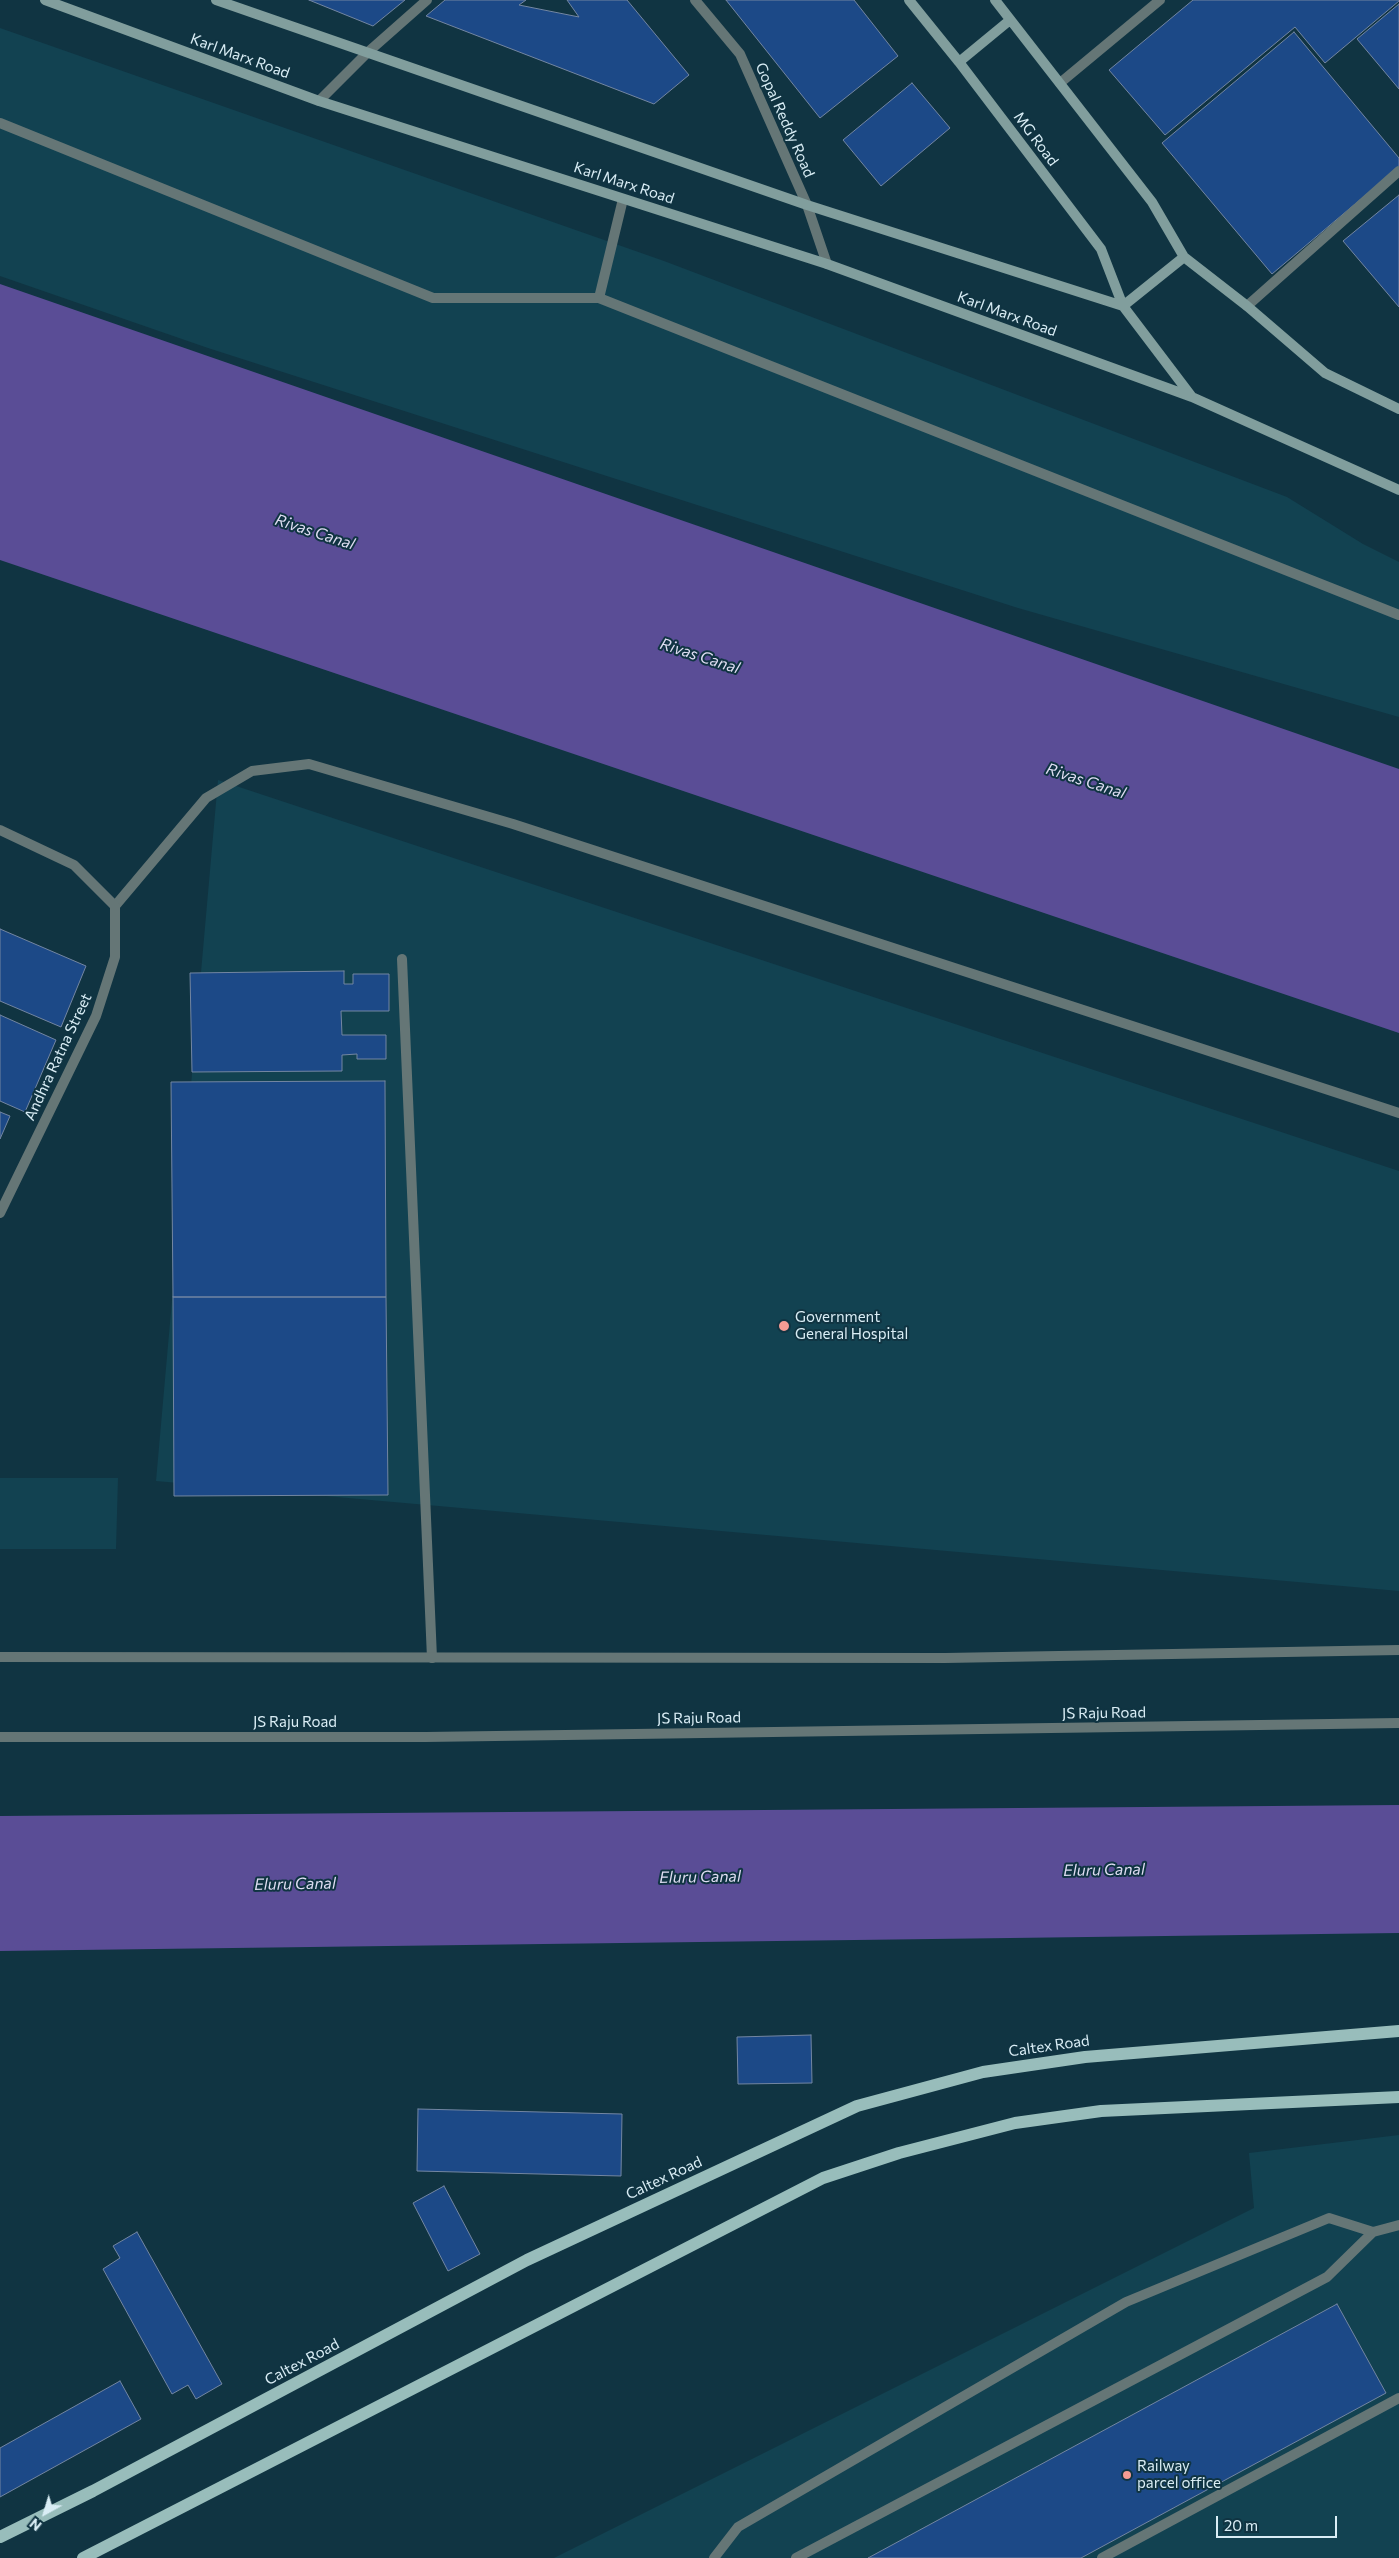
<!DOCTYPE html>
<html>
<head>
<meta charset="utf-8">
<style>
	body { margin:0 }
	#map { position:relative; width:1399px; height:2558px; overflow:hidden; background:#103442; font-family:Commissioner,sans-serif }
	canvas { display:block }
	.north { position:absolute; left:20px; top:2488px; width:50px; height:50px; -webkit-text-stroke:4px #103442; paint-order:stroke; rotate:219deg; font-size:14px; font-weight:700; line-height:20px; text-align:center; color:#d9edf5 }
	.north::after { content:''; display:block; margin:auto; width:18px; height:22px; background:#d9edf5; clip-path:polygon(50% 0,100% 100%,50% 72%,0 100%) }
	.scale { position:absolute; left:1216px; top:2516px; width:121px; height:22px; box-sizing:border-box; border:2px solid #d9edf5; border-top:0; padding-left:6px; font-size:15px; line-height:18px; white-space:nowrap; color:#d9edf5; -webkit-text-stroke:4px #103442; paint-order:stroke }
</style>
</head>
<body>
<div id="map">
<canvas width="1399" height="2558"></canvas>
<div class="north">N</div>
<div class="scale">20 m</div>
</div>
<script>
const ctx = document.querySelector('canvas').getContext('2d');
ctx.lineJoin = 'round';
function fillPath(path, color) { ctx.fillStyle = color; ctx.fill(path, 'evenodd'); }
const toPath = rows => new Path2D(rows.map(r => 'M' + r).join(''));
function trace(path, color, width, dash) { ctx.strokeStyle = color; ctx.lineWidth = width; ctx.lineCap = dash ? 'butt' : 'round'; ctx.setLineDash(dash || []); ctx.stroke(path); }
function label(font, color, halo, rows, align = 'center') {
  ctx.font = font + ' Commissioner,sans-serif'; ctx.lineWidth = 4; ctx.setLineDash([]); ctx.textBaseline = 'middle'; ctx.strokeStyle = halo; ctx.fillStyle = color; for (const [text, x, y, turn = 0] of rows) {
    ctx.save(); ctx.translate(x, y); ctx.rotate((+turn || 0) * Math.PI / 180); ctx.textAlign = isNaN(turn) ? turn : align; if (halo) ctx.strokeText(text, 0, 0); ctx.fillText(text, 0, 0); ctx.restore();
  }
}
const built = toPath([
	[0,28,664,261,1287,497,1363,544,1399,562,1399,717,1018,608,208,348,0,276],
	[218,780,1399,1171,1399,1591,156,1481],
	[0,1478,118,1478,116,1549,0,1549],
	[1399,2135,1399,2558,554,2558,1254,2208,1249,2153]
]);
const water = toPath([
	[0,284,1399,769,1399,1033,0,560],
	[1399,1805,1399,1933,0,1951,0,1816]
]);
const building = toPath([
	[309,0,405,0,373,26,309,0],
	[445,0,526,0,519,5,579,17,567,0,627,0,689,75,654,104,426,16,445,0],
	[726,0,854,0,898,56,820,118,726,0],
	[1193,0,1399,0,1399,1,1325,63,1295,27,1165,135,1109,70,1193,0],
	[1399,4,1399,89,1357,39,1399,4],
	[1294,32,1399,158,1399,167,1272,274,1162,143,1294,32],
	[912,83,950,128,881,186,843,140,912,83],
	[1399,195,1399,307,1343,241,1399,195],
	[0,929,86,966,61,1027,0,1001,0,929],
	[344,971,344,984,353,984,353,974,389,974,389,1011,341,1011,342,1035,386,1035,386,1059,357,1059,357,1054,342,1055,342,1071,192,1072,190,973,344,971],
	[0,1015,56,1040,25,1112,0,1101,0,1015],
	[385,1081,386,1297,173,1297,171,1082,385,1081],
	[0,1112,10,1116,0,1139,0,1112],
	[173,1297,386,1297,388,1495,174,1496,173,1297],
	[811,2035,812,2083,738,2084,737,2037,811,2035],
	[418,2109,622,2114,621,2176,417,2171,418,2109],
	[444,2186,480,2254,448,2271,413,2203,444,2186],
	[137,2232,222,2384,196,2399,188,2385,172,2394,103,2269,120,2258,113,2246,137,2232],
	[1337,2304,1386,2393,1081,2558,868,2558,1337,2304],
	[120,2381,141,2419,0,2497,0,2448,120,2381]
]);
const service = toPath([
	[0,123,433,298,599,298],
	[623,199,599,298,1399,615],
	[402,959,432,1658],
	[714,2558,738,2527,1126,2302,1329,2218,1373,2232],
	[796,2558,1327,2277,1373,2232,1399,2225],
	[1102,2558,1399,2398]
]);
const minor = toPath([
	[1060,83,1160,0],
	[319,101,367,53,427,0],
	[1247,306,1399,171],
	[115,906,206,798,252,771,309,764,513,824,1399,1113]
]);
const tertiary = toPath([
	[695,0,740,54,807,205,827,264],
	[0,830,74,865,115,906,115,957,96,1016,0,1213],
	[0,1657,945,1658,1399,1650],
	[0,1737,426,1737,1399,1723]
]);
const secondary = toPath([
	[45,0,319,101,827,264,1192,397,1399,490],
	[216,0,807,205,1123,306],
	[909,0,959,62,1101,249,1123,306,1192,397],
	[995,0,1152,202,1184,257,1247,306,1325,373,1399,409],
	[959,62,1010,20],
	[1123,306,1184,257]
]);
const primary = toPath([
	[0,2537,93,2491,527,2260,857,2106,983,2072,1085,2057,1399,2031],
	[83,2558,823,2178,899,2153,1015,2123,1101,2111,1399,2097]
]);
const markers = [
	[784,1326,6,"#f59c94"],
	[1127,2475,5,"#f59c94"]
];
const streetNames = [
	["Karl Marx Road",240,56,20],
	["Gopal Reddy Road",785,120,66],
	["MG Road",1036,139,53],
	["Karl Marx Road",624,183,18],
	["Karl Marx Road",1007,314,20],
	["Andhra Ratna Street",58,1057,-65],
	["JS Raju Road",1104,1713,-1],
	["JS Raju Road",699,1718,-1],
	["JS Raju Road",295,1722],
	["Caltex Road",1049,2046,-8],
	["Caltex Road",664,2178,-25],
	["Caltex Road",302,2362,-28]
];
const poiNames = [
	["Government",795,1317],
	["General Hospital",795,1334],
	["Railway",1137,2466],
	["parcel office",1137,2483]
];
const waterNames = [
	["Rivas Canal",315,532,18],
	["Rivas Canal",700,656,18],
	["Rivas Canal",1086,781,18],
	["Eluru Canal",1104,1870,-1],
	["Eluru Canal",700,1877,-1],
	["Eluru Canal",295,1884,-1]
];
fillPath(built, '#124251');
fillPath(water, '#5a4d96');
fillPath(building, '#1c4987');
trace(building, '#7386a2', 1);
trace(service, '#657676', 10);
trace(minor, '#657676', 10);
trace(tertiary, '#657676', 10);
trace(secondary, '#819e9d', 10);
trace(primary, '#98bdbb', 12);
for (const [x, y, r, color] of markers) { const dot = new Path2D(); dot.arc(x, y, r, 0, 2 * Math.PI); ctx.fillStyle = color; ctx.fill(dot); trace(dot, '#103442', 2); }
label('15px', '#d9edf5', '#103442', streetNames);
label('15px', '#d9edf5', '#103442', poiNames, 'left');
label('italic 16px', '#deddf2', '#103442', waterNames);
</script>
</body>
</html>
